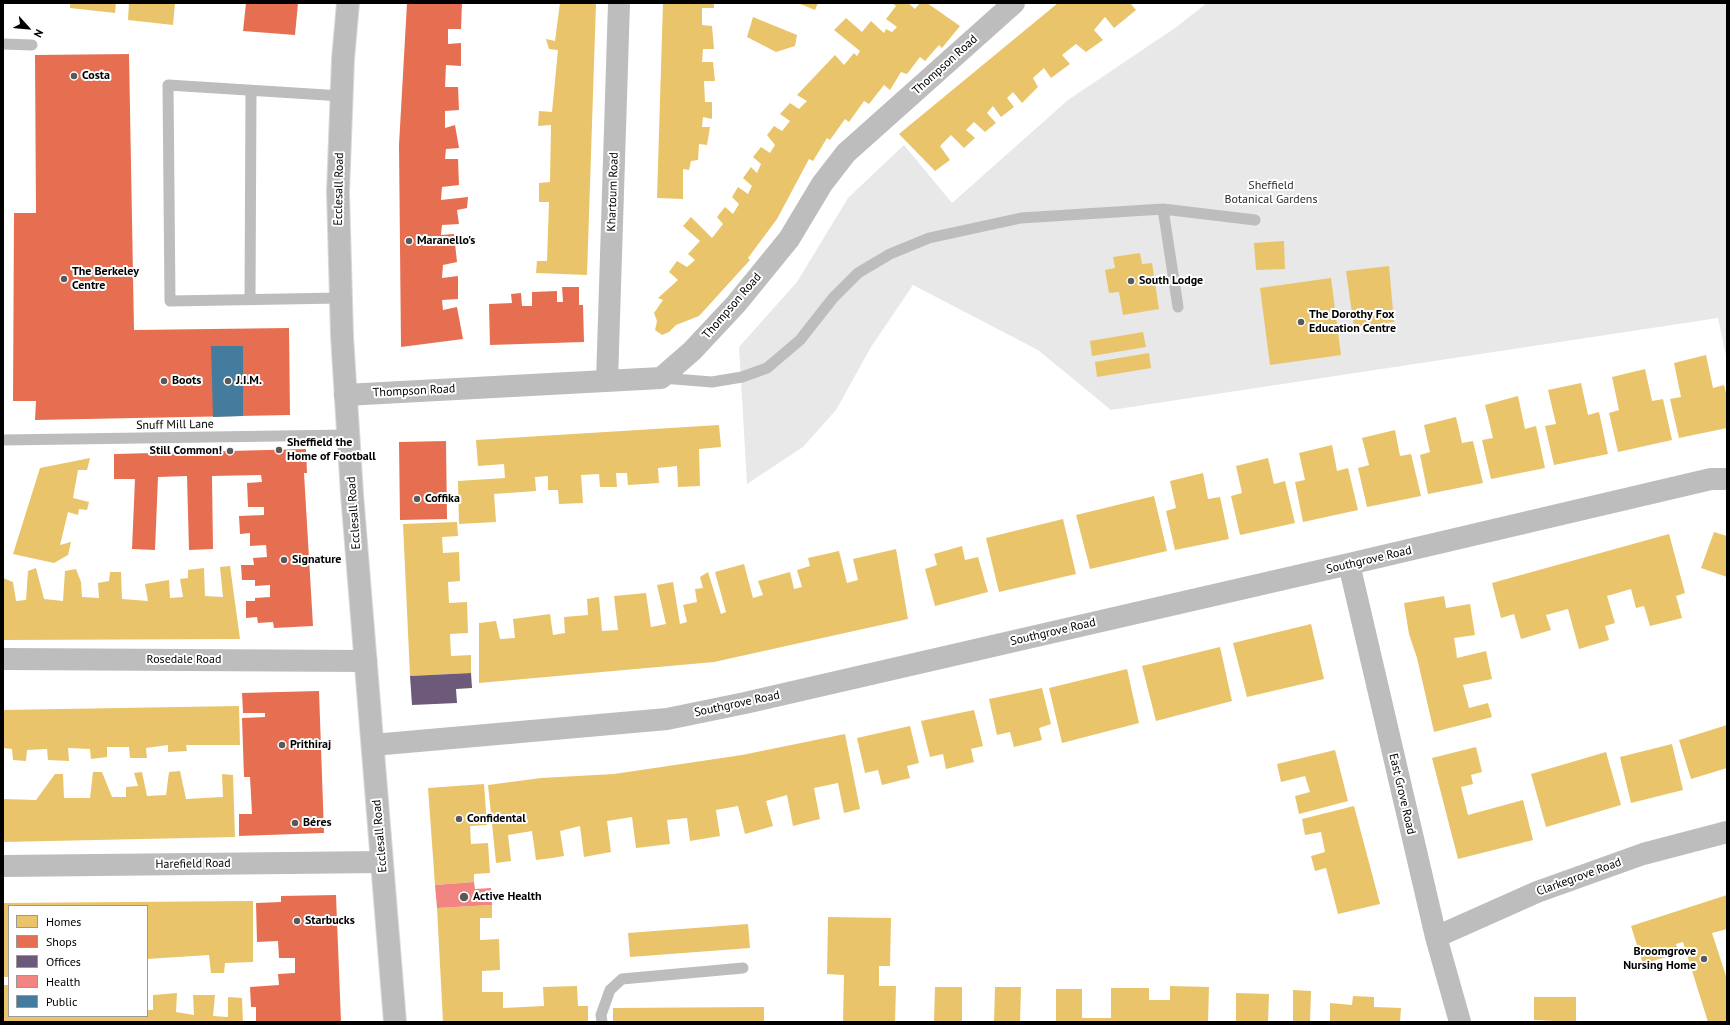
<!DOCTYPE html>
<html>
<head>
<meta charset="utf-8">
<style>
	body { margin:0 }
	#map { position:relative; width:1730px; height:1025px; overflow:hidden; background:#fff; font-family:"PT Sans",sans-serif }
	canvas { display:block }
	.frame { position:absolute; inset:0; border:4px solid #000; pointer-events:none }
	.legend { position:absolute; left:8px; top:905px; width:140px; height:112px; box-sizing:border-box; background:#fff; border:1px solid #999; margin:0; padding:5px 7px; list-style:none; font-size:12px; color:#000 }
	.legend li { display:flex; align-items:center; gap:8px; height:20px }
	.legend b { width:20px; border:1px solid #999 }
	.north { position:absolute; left:8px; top:8px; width:40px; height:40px; -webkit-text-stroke:3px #fff; paint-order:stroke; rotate:117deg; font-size:11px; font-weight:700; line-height:16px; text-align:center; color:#000 }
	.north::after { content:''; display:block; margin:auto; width:14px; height:18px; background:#000; clip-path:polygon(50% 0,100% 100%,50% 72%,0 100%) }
</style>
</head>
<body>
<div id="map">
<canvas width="1730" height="1025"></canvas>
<div class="frame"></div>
<ul class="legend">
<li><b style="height:11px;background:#e9c46a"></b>Homes</li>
<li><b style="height:11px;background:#e76f51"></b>Shops</li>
<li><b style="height:11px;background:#6d597a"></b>Offices</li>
<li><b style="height:11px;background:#f28482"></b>Health</li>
<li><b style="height:11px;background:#457b9d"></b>Public</li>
</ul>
<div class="north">N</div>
</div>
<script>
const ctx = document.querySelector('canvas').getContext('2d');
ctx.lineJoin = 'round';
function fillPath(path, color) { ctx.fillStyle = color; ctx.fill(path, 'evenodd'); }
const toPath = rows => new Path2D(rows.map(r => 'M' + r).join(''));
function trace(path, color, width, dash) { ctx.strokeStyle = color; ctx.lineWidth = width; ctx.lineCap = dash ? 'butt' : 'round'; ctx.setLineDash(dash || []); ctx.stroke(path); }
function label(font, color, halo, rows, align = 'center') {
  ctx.font = font + ' "PT Sans",sans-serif'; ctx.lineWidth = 4; ctx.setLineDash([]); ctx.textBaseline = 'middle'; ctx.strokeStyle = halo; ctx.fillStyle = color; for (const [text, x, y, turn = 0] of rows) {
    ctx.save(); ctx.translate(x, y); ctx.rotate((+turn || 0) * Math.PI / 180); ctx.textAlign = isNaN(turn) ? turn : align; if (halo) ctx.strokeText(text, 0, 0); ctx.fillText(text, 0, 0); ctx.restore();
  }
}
const green = toPath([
	[1207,3,1727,3,1727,361,1718,318,1111,410,1038,350,913,285,871,347,836,410,803,447,747,484,739,347,797,282,848,198,904,145,952,203,1068,100,1175,28]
]);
const homes = toPath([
	[70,3,116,3,115,13,70,8],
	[129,3,175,3,173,25,128,20],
	[560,3,596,3,587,275,536,273,537,261,547,261,549,202,539,202,539,183,550,182,551,125,538,126,539,111,552,112,558,50,549,49,546,39,555,41],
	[663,3,714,3,714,8,702,8,702,25,712,26,714,49,703,49,702,62,713,62,715,81,704,81,705,102,712,102,712,119,703,117,702,127,710,127,707,145,699,144,698,160,691,161,689,170,683,169,683,199,657,198],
	[798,3,818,3,815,10],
	[892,3,908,3,915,9,920,3,927,3,960,26,942,48,939,45,925,61,920,57,907,74,901,72,890,90,884,85,869,104,864,101,849,122,845,119,830,140,827,138,813,161,809,159,777,219,748,258,750,260,699,316,676,325,669,332,662,335,655,330,657,321,654,313,663,300,658,298,678,280,669,272,677,261,687,267,695,260,688,254,700,241,683,226,691,217,712,238,723,224,717,217,725,207,733,214,739,204,732,197,738,187,748,194,752,186,743,178,751,167,757,173,761,164,753,157,761,147,770,153,775,145,767,135,774,126,782,131,790,121,780,114,790,103,799,109,807,101,797,95,835,55,844,65,854,53,857,56,860,51,834,30,846,18,862,32,871,21,884,33,886,29,892,32,897,27,886,19,896,6],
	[1058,3,1130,3,1136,10,1114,28,1105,17,1094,30,1103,40,1086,52,1076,44,1062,55,1070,64,1051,78,1044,68,1033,78,1038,87,1022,103,1013,92,1007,98,1014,107,1001,117,993,106,987,113,996,123,985,132,974,122,966,130,975,138,964,148,951,135,940,146,950,160,935,171,899,134],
	[753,17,797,35,795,46,776,52,747,37],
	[1284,241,1285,269,1256,270,1254,243],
	[1140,253,1142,264,1152,263,1159,309,1123,315,1119,292,1109,293,1105,270,1115,268,1113,257],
	[1389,266,1394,322,1354,327,1346,271],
	[1331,278,1341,355,1270,365,1260,288],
	[1143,332,1146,347,1092,356,1090,341],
	[1149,353,1151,368,1097,377,1095,362],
	[1706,355,1713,388,1724,385,1727,397,1727,428,1679,438,1670,399,1681,397,1674,363],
	[1645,369,1652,401,1663,399,1672,440,1618,452,1609,413,1619,410,1612,377],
	[1581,383,1588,415,1599,412,1608,454,1554,465,1545,426,1556,424,1548,390],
	[1518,396,1525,429,1536,426,1545,468,1491,479,1482,440,1493,438,1485,405],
	[1456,417,1462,443,1473,441,1483,483,1428,494,1420,455,1430,452,1424,425],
	[719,425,721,447,699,449,700,486,678,487,677,466,658,468,659,483,628,485,627,473,616,473,617,487,600,487,599,474,581,475,583,503,559,504,558,490,548,490,548,476,535,477,536,491,494,494,496,522,459,524,458,481,505,478,504,464,478,466,476,440],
	[1395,430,1400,456,1411,454,1421,496,1367,507,1358,468,1369,465,1362,438],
	[1332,445,1337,471,1348,468,1358,510,1303,522,1295,482,1305,480,1299,453],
	[90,458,87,470,78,470,73,498,89,502,87,510,79,509,78,515,68,512,60,545,71,542,68,555,54,563,13,554,40,468],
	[1268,458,1274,484,1285,481,1295,523,1240,535,1231,496,1242,493,1236,466],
	[1203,473,1208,499,1220,497,1229,539,1175,550,1166,511,1176,508,1170,481],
	[1154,496,1167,551,1090,569,1076,515],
	[1063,519,1076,574,999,592,986,538],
	[457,522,458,536,442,537,443,553,459,552,460,581,448,582,449,603,467,602,468,633,450,634,451,656,471,655,471,673,410,676,403,524],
	[1714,532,1727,536,1727,577,1701,568],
	[1669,534,1685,593,1676,596,1682,618,1650,626,1644,606,1636,608,1631,589,1607,596,1615,623,1605,626,1609,640,1579,649,1568,609,1546,615,1551,630,1521,639,1514,614,1501,618,1492,583],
	[962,546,965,560,978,557,988,592,935,606,925,569,937,565,934,554],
	[896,549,908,619,714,662,479,683,479,623,496,621,500,639,515,638,513,619,550,614,553,635,565,633,564,617,588,615,587,599,599,597,602,631,618,630,614,596,646,593,651,627,666,624,657,585,673,582,680,624,687,622,683,605,697,602,695,589,703,588,700,577,708,572,721,614,726,612,715,572,744,564,753,598,763,595,758,581,790,572,794,589,802,587,797,570,810,566,808,558,839,551,847,583,858,580,853,559],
	[230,566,240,639,3,640,3,578,13,582,16,601,26,600,28,571,36,568,44,599,63,601,65,571,76,569,81,582,82,597,99,598,98,583,109,581,110,572,121,572,122,599,148,601,145,584,169,580,170,598,183,597,180,579,188,578,188,570,204,568,205,596,223,597,220,567],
	[1444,596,1446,608,1470,604,1475,635,1454,638,1456,650,1457,658,1486,651,1492,679,1463,685,1469,708,1488,703,1492,717,1434,732,1417,658,1409,634,1404,603],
	[1311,624,1324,679,1247,697,1233,643],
	[1220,647,1232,701,1156,721,1142,666],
	[1127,669,1139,723,1062,743,1049,688],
	[1042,688,1051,724,1039,728,1042,740,1014,747,1010,732,997,735,989,699],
	[239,706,240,745,186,745,187,751,168,752,168,745,146,748,147,758,130,758,129,747,107,747,107,757,91,759,90,749,68,748,69,761,48,760,47,749,27,750,26,761,13,760,12,749,3,748,3,710],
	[974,710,983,746,971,749,974,762,946,769,943,754,930,757,921,721],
	[1727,725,1727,768,1691,779,1679,740],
	[910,726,919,763,907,766,910,778,882,785,878,770,865,773,857,738],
	[845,734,860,809,844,813,838,783,814,788,820,819,808,822,793,826,787,795,766,801,773,826,745,834,738,806,716,810,720,836,690,841,687,818,667,820,670,844,636,848,632,817,607,821,611,852,584,857,580,826,560,831,564,856,552,858,536,860,532,831,508,835,511,861,496,863,488,785,541,778,614,774,742,755],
	[1672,744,1683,790,1631,803,1620,757],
	[1476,747,1482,772,1471,775,1473,784,1461,787,1468,815,1523,800,1533,840,1458,859,1432,758],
	[1335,750,1348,801,1299,814,1295,796,1310,792,1305,776,1281,782,1277,764],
	[1606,752,1621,805,1546,827,1531,774],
	[180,771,186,799,223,797,222,774,233,775,235,837,3,842,3,799,36,800,55,774,63,774,64,798,90,798,93,772,102,772,112,797,126,797,126,787,138,786,134,773,142,772,147,796,166,795,169,772],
	[484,784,487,825,470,826,471,844,488,843,490,873,474,874,474,882,435,885,428,788],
	[1354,806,1380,904,1338,914,1326,868,1315,871,1311,856,1325,852,1321,832,1305,835,1302,819],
	[1727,895,1727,929,1712,933,1727,979,1727,1022,1708,1022,1683,942,1676,944,1679,953,1643,964,1631,926],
	[253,901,253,962,225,963,224,973,211,973,209,955,147,959,147,906,9,906,9,977,3,977,3,903],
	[492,905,492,918,480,918,480,940,499,939,500,970,482,971,482,992,503,992,503,1008,544,1006,543,987,577,986,578,1006,588,1006,588,1022,443,1022,437,908],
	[828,917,891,918,890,966,879,966,879,986,896,986,895,1022,843,1022,844,975,827,974],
	[748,924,750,948,630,957,628,933],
	[3,985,9,985,9,1016,147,1016,147,1010,153,1010,153,995,177,993,176,1012,194,1015,193,995,215,995,213,1016,228,1017,228,997,242,998,243,1022,3,1022],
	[1170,986,1209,987,1208,1022,1056,1022,1056,989,1082,989,1082,1018,1111,1018,1111,988,1149,988,1149,1000,1170,1000],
	[935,987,962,987,962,1022,934,1022],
	[995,987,1021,987,1020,1022,994,1022],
	[1293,990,1311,991,1310,1022,1293,1022],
	[1236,993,1269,994,1268,1022,1236,1022],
	[1353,996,1374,997,1374,1007,1401,1008,1400,1022,1330,1022,1330,1003,1352,1005],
	[1534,997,1576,997,1576,1022,1534,1020],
	[764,1007,764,1022,613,1022,613,1008]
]);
const shops = toPath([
	[246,3,298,3,295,35,243,31],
	[407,3,462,3,461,29,448,29,448,44,461,43,461,66,446,65,445,87,458,87,459,110,445,111,445,128,455,125,459,148,446,149,445,159,458,159,459,185,442,187,441,200,468,197,467,208,457,210,459,224,442,225,441,235,454,234,457,262,443,265,442,278,458,276,458,299,442,300,443,310,457,307,463,339,401,347,399,145],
	[129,54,134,330,289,328,290,415,35,420,36,401,13,401,14,213,36,213,35,55],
	[562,287,579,287,579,305,583,305,584,342,490,345,489,304,512,303,511,294,521,293,522,306,532,306,532,292,557,291,557,302,563,302],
	[446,441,447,519,400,520,399,442],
	[306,449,307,473,304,473,313,626,274,628,273,622,258,623,257,617,246,618,246,601,255,601,255,598,270,597,270,585,255,586,255,580,242,580,241,565,254,565,253,558,267,557,266,545,250,546,250,533,240,534,239,516,264,515,264,507,248,507,247,483,262,482,261,475,212,476,213,549,189,550,187,476,158,477,155,550,132,549,135,479,114,479,114,454],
	[319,691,324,833,239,836,239,814,252,814,250,777,244,777,242,718,265,717,265,713,243,713,242,693],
	[336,895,341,1022,256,1022,256,1007,251,1007,250,987,279,985,278,974,295,973,295,958,279,958,278,941,257,942,256,903,281,902,281,896]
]);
const offices = toPath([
	[471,673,472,688,456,689,457,703,412,705,410,676]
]);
const health = toPath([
	[474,882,475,889,491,888,492,905,437,908,435,885]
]);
const public = toPath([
	[211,346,243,346,243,416,213,417]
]);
const service = toPath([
	[3,44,32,45],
	[1163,209,1178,307],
	[340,298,170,301,168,85,342,96],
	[250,299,251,91],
	[662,378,712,382,742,377,767,368,800,340,833,298,858,273,890,254,929,238,1021,218,1163,209,1255,220],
	[3,440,348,435],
	[602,1022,601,1015,610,990,622,979,743,968]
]);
const minor = toPath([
	[607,381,619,3],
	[345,395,661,378,692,351,736,304,789,239,822,184,846,153,1014,3],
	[1349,564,1436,937,1460,1022],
	[3,659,366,661],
	[373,745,667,719,745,703,1349,564,1711,479,1727,479],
	[3,866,382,862],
	[1436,937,1537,892,1643,854,1727,832]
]);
const primary = toPath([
	[348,3,343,59,338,192,342,336,352,494,395,1022]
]);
const markers = [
	[74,76,4,"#595959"],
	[409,241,4,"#595959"],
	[64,279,4,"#595959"],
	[1131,281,4,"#595959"],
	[1301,322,4,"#595959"],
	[164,381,4,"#595959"],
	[228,381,4,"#595959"],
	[279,450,4,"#595959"],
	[230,451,4,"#595959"],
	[417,499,4,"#595959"],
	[284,560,4,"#595959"],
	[282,745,4,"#595959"],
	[459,819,4,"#595959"],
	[295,823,4,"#595959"],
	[464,897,5,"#595959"],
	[297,921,4,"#595959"],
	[1704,959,4,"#595959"]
];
const streetNames = [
	["Thompson Road",945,65,-42],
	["Ecclesall Road",339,189,-89],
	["Khartoum Road",613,192,-88],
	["Thompson Road",732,306,-49],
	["Thompson Road",414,391,-3],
	["Snuff Mill Lane",175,425,-1],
	["Ecclesall Road",354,513,-94],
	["Southgrove Road",1369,560,-13],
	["Southgrove Road",1053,632,-13],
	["Rosedale Road",184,660],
	["Southgrove Road",737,704,-12],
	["East Grove Road",1402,794,77],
	["Ecclesall Road",380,836,-95],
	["Harefield Road",193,864,-1],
	["Clarkegrove Road",1579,877,-20]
];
const poiNames = [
	["Costa",82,76],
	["Maranello's",417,241],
	["The Berkeley",72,272],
	["Centre",72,286],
	["South Lodge",1139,281],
	["The Dorothy Fox",1309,315],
	["Education Centre",1309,329],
	["Boots",172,381],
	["J.I.M.",236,381],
	["Sheffield the",287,443],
	["Home of Football",287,457],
	["Still Common!",222,451,"right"],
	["Coffika",425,499],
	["Signature",292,560],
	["Prithiraj",290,745],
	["Confidental",467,819],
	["Béres",303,823],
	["Active Health",473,897],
	["Starbucks",305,921],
	["Broomgrove",1696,952,"right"],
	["Nursing Home",1696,966,"right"]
];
const parkNames = [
	["Sheffield",1271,186],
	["Botanical Gardens",1271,200]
];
fillPath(green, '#e8e8e8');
fillPath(homes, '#e9c46a');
fillPath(shops, '#e76f51');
fillPath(offices, '#6d597a');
fillPath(health, '#f28482');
fillPath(public, '#457b9d');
trace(primary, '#dbdbdb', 24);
trace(service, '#bdbdbd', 11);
trace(minor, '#bdbdbd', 22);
trace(primary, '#bdbdbd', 22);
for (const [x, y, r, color] of markers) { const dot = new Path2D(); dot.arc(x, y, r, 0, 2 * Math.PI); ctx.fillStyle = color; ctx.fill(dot); trace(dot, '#fff', 1.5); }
label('12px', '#000', '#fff', streetNames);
label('bold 12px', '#000', '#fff', poiNames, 'left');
label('12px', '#2d2d2d', '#fff', parkNames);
</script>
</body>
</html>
